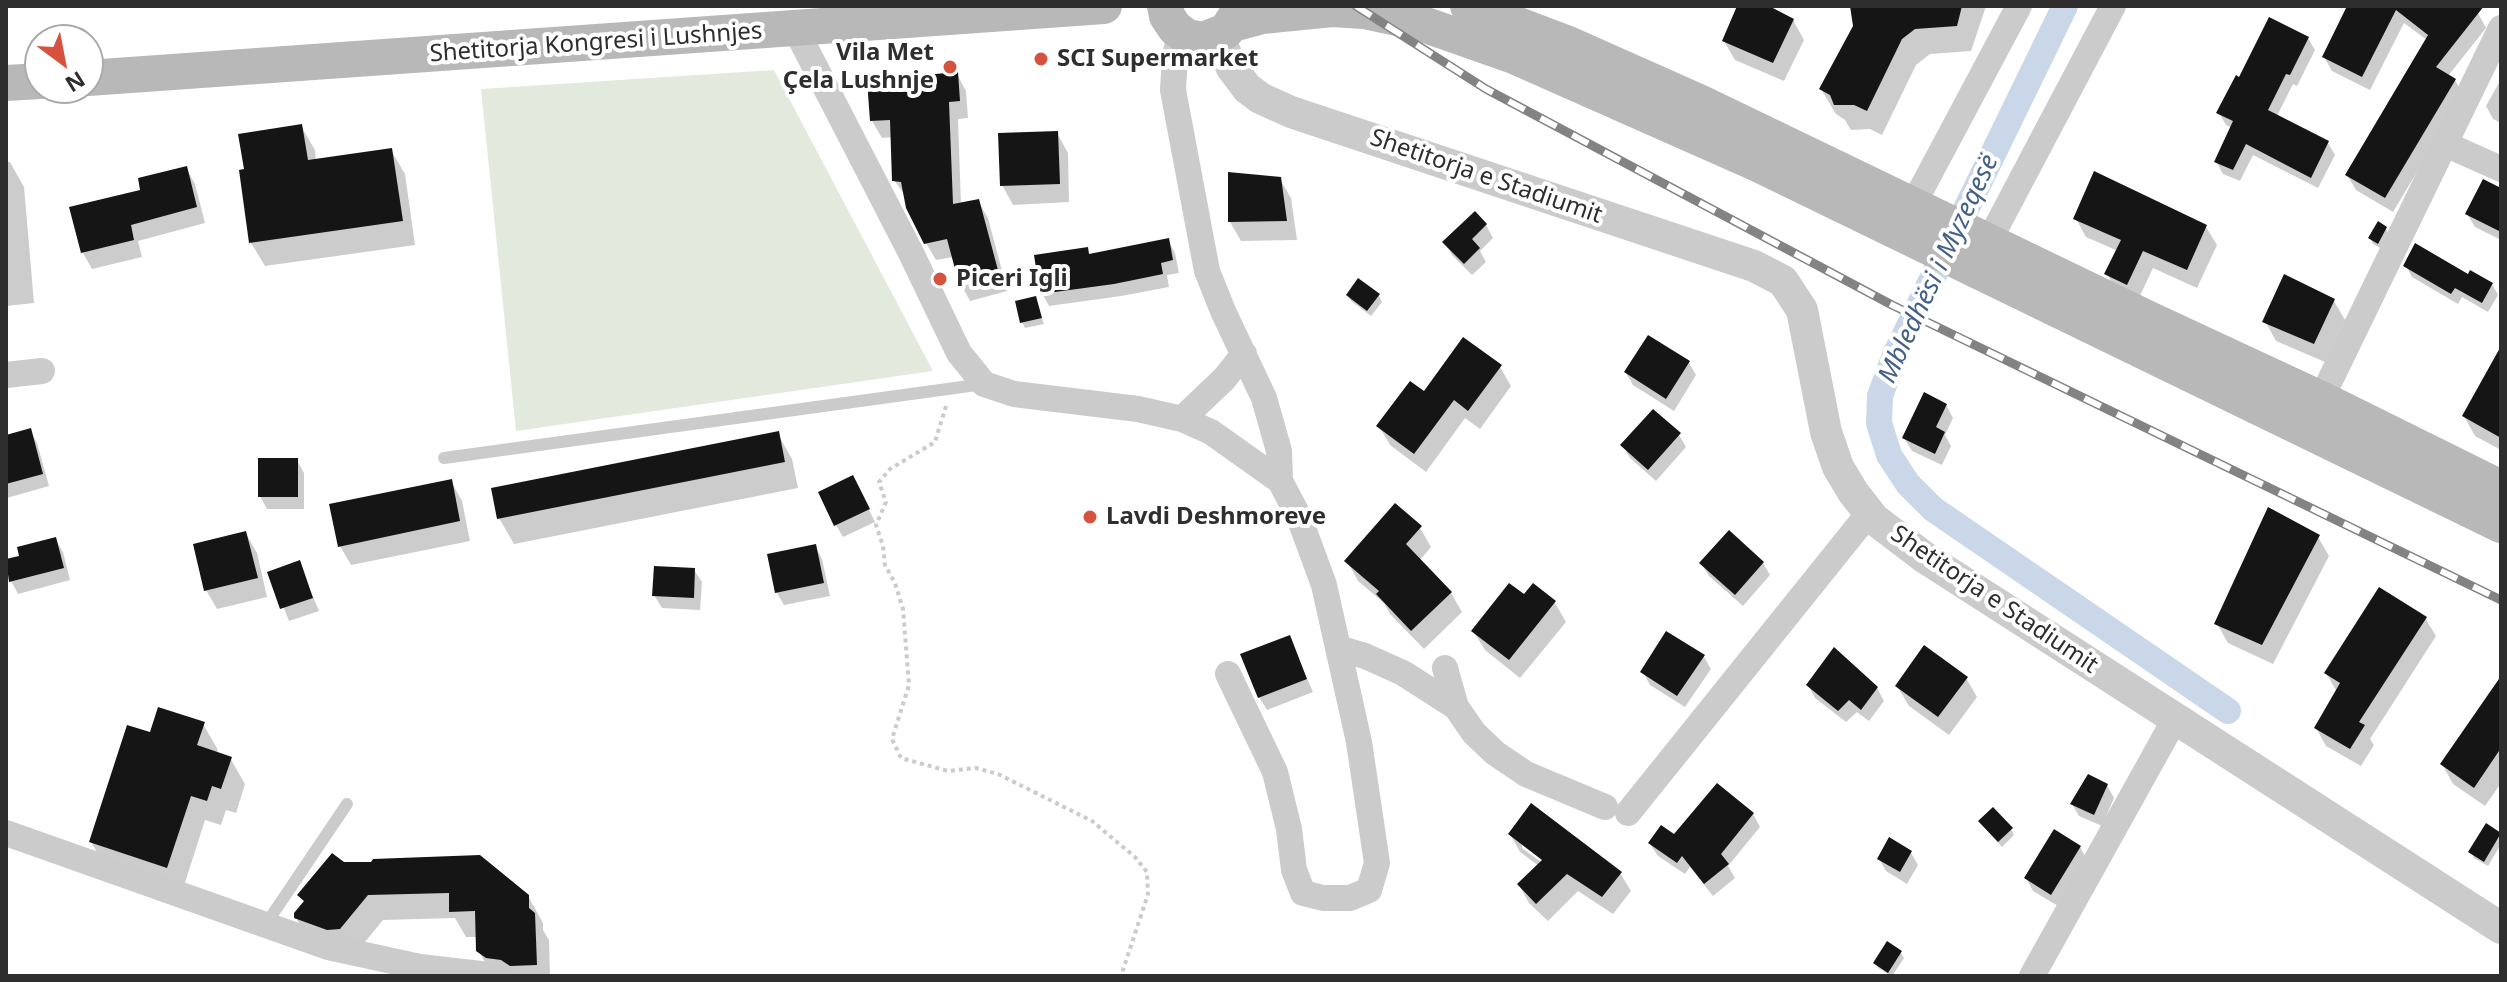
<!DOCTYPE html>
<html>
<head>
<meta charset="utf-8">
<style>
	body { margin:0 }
	#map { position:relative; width:2507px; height:982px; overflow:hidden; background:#fff; font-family:"Noto Sans",sans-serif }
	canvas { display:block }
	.frame { position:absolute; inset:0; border:8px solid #2e2e2e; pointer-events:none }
	.north { position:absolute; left:24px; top:24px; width:80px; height:80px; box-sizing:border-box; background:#fff; border:2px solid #ababab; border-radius:50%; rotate:148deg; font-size:22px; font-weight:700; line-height:32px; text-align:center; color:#2e2e2e }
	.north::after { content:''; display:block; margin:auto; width:28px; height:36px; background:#d5523f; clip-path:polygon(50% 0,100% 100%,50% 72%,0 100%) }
</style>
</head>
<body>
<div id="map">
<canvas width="2507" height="982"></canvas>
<div class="frame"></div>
<div class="north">N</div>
</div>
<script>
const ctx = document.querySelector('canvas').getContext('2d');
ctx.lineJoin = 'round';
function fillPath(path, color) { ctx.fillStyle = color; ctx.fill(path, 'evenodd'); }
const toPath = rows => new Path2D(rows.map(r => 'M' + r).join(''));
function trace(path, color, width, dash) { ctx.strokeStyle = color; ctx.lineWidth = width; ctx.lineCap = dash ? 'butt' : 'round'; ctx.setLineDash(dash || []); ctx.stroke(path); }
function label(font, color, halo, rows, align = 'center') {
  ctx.font = font + ' "Noto Sans",sans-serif'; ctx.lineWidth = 8; ctx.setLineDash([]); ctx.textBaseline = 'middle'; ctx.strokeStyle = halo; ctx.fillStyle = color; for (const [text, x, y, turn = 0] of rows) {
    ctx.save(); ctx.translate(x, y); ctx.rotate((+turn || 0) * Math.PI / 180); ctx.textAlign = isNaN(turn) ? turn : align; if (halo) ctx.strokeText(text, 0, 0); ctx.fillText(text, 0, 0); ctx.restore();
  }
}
const green = toPath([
	[774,70,933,371,516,431,481,89]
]);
const shadow = toPath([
	[1739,6,1765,6,1793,20,1804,40,1784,81,1735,60,1724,41],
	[1853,6,1986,6,1971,51,1930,54,1916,65,1882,135,1870,129,1851,130,1845,120,1836,114,1821,89,1856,26],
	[2351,6,2469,6,2478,13,2486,28,2448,76,2455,80,2463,95,2393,212,2356,190,2347,175,2427,40,2404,23,2370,90,2332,71,2324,57],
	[2308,38,2315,50,2297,86,2293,84,2277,116,2328,143,2335,155,2318,188,2253,155,2240,181,2223,174,2216,161,2232,128,2226,125,2219,113],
	[957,74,966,91,968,118,958,119,961,205,978,201,988,218,1002,271,962,282,962,286,1003,275,1007,291,970,301,961,284,953,257,936,260,926,243,906,197,894,180,893,137,882,138,872,121],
	[2501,79,2501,123,2493,119,2486,106],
	[301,126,315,150,316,161,391,150,405,174,415,245,265,266,251,243],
	[1057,133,1068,153,1069,202,1013,205,1002,185],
	[6,162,10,162,24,187,34,303,6,306],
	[186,168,195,184,205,223,138,241,142,257,92,269,83,253,143,191],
	[1280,179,1291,198,1297,240,1241,241,1230,222],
	[2501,190,2501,240,2475,227,2467,214],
	[2076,219,2206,227,2217,245,2197,288,2153,268,2137,302,2117,293,2107,274,2118,251,2086,237],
	[1486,225,1493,238,1480,251,1486,262,1472,275,1452,255,1445,243],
	[2385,228,2389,234,2382,249,2373,244,2370,238],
	[1168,240,1175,253,1179,273,1167,275,1169,287,1121,296,1049,306,1042,293,1087,249,1091,256],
	[2406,266,2468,276,2492,284,2498,295,2488,312,2462,297,2458,304,2412,277],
	[1348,295,1379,296,1382,302,1371,316,1351,301],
	[1035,298,1044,324,1025,328,1022,322],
	[2334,301,2345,320,2325,362,2276,341,2265,321],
	[1689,363,1696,375,1674,411,1633,385,1626,373],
	[1500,367,1511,386,1480,429,1465,418,1426,472,1390,445,1379,426,1424,394],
	[2501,377,2501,450,2475,436,2464,416],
	[1946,405,1953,418,1945,435,1951,446,1942,465,1912,451,1904,438],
	[30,430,37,443,49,486,7,498,6,437],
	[778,434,792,459,798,488,514,544,499,518],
	[1679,435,1686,447,1656,481,1630,458,1623,446],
	[297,460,304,473,304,509,267,509,260,496],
	[451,481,462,501,470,541,351,565,340,546],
	[859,490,875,522,843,537,836,525],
	[1420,528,1431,547,1420,560,1451,593,1462,612,1424,649,1390,614,1384,603,1358,581,1347,561],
	[246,534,257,553,267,597,217,609,206,590],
	[2318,537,2329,556,2273,664,2228,643,2217,624],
	[55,539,63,552,70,580,18,594,11,581,6,561,22,557],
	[815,546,822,559,830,596,784,605,777,593,769,556],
	[299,563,319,611,289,621,270,573],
	[1701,563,1763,563,1770,575,1743,606,1709,576],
	[694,570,702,582,700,610,662,608,654,595],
	[1525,597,1555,603,1566,622,1520,678,1485,650,1473,631],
	[2425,618,2436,636,2370,739,2374,745,2361,766,2326,746,2316,728,2337,692,2326,673],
	[1289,637,1313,692,1267,710,1259,697],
	[1704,657,1711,669,1685,707,1650,685,1643,672],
	[1966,678,1977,697,1949,735,1909,706,1897,686],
	[2501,679,2501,783,2485,806,2453,784,2442,764],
	[1808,685,1877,688,1884,701,1869,721,1857,712,1846,722,1815,698],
	[203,724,218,750,216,754,230,758,245,784,236,813,226,810,221,825,205,820,182,892,106,868,91,842,151,735],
	[2107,785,2114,798,2102,826,2079,816,2072,804],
	[1753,814,1760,827,1728,866,1735,878,1713,896,1690,867,1685,874,1658,856,1650,844],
	[1984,827,2011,829,2014,835,2002,847],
	[1510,834,1620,873,1631,891,1613,914,1578,891,1548,921,1529,903,1519,885,1539,866,1520,852],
	[1522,843,1551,864,1549,868,1522,848],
	[2500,834,2501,844,2488,866,2474,858,2471,852],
	[2080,847,2087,860,2058,906,2033,891,2026,878],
	[1911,853,1918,865,1907,884,1886,871,1879,859],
	[343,865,528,896,543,923,543,930,549,940,550,976,493,976,478,950,477,937,466,937,455,918,383,920,355,954,311,943,296,918,305,903,300,895],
	[1901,953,1904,958,1892,976,1878,968,1875,963]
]);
const canal = toPath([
	[2065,6,1895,355,1880,396,1879,423,1889,455,1908,484,1933,509,2228,711]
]);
const building = toPath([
	[1737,6,1769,6,1794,19,1773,63,1722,41],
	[1850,6,1962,6,1957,26,1915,29,1902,39,1867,111,1854,105,1834,105,1830,95,1819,89,1853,26],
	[2347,6,2484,6,2436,67,2456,79,2385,198,2345,175,2428,35,2396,10,2362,77,2322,57],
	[2269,17,2309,37,2290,75,2286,74,2268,110,2329,141,2311,178,2246,144,2233,170,2214,162,2233,121,2216,113,2236,75,2239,77],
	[958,72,960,101,949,102,953,204,979,199,999,274,959,284,947,239,924,244,906,208,901,182,892,181,890,120,870,121,867,80],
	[302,124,308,160,392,148,403,221,249,243,239,170,244,169,238,134],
	[1058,131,1060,184,1000,186,998,133],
	[187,166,197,207,131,225,134,240,81,253,69,207,140,190,138,178],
	[2094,171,2207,225,2187,270,2143,251,2127,285,2104,274,2121,240,2073,219],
	[1228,172,1281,177,1287,221,1228,222],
	[2483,179,2501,188,2501,232,2465,214],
	[1475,211,1487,224,1472,239,1480,248,1464,264,1442,242],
	[2378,221,2387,227,2378,244,2368,238],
	[1169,238,1173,260,1161,263,1163,274,1114,284,1040,294,1034,255,1088,247,1089,254],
	[2415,243,2468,274,2470,270,2493,283,2482,303,2455,288,2451,294,2403,266],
	[2284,274,2335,299,2314,344,2262,322],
	[1358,278,1380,294,1367,311,1346,295],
	[1036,296,1042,318,1020,323,1015,301],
	[1648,335,1690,361,1666,399,1624,372],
	[1463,337,1502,365,1468,411,1454,400,1414,454,1376,426,1410,381,1424,391],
	[2501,346,2501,438,2462,416],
	[1924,392,1947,404,1936,427,1945,432,1935,454,1902,438],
	[1653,409,1681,433,1648,470,1620,445],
	[31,428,43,474,6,484,6,435],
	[779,431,785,462,497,519,491,488],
	[258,458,298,458,298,497,258,497],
	[853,475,870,509,834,526,818,492],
	[452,479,460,521,338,547,329,504],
	[1395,503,1422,526,1406,544,1452,592,1411,631,1376,594,1379,591,1344,561],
	[2268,507,2320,535,2262,645,2214,624],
	[1729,530,1764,562,1735,595,1699,563],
	[246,531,258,578,204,591,193,544],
	[56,537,64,568,9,582,6,559,19,556,17,547],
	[816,544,824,583,775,593,767,554],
	[300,560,313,598,280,609,267,572],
	[654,566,695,568,694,598,652,596],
	[1509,583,1524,594,1533,583,1556,601,1509,660,1471,631],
	[2379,587,2427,617,2359,722,2365,725,2350,749,2314,728,2340,683,2324,673],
	[1666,631,1705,655,1677,696,1640,672],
	[1290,635,1307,679,1258,698,1240,654],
	[1924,645,1968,677,1938,717,1895,686],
	[1834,647,1878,687,1861,710,1849,700,1838,711,1806,685],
	[2501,676,2501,748,2474,788,2440,764],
	[158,707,205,722,197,745,232,757,221,789,212,786,207,801,191,796,167,868,89,842,127,725,150,732],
	[2088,774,2108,784,2094,815,2070,804],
	[1717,783,1754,813,1721,854,1729,864,1704,884,1682,856,1677,863,1648,843,1661,825,1674,834],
	[1531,803,1622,872,1602,897,1567,874,1536,904,1517,884,1542,860,1508,834],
	[1993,807,2013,828,1998,842,1978,821],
	[2486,823,2501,833,2484,862,2468,852],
	[2054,829,2081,846,2051,895,2024,878],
	[1889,837,1912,851,1900,872,1877,859],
	[332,853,344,862,371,862,373,859,480,855,529,895,529,908,535,913,537,965,510,966,501,960,486,958,476,951,475,911,449,912,449,893,368,895,340,929,327,930,294,918,294,913,304,901,297,895],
	[1887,941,1902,951,1888,973,1873,963]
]);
const path = toPath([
	[946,406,935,442,890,469,879,482,886,502,876,525,883,546,885,565,895,583,903,609,909,685,892,739,901,758,948,771,976,768,998,774,1092,821,1135,857,1147,872,1148,894,1121,976]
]);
const service = toPath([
	[444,458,984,384],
	[266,924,347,804]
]);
const minor = toPath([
	[796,30,911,253,959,353,984,384,1014,394,1138,409,1182,419,1211,432,1280,481,1299,517,1324,585,1359,742,1377,863,1369,890,1350,898,1323,898,1303,893,1294,870,1289,829,1275,772,1228,674],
	[1180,33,1175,56,1173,90,1207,271,1223,311,1264,398,1279,451,1280,481],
	[2445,144,2501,169],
	[1906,218,2019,6],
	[1980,258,2113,6],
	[6,375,42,371],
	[2321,399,2501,28],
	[1182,419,1224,379,1244,354],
	[1338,648,1365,656,1403,673,1456,707,1474,733,1495,753,1526,774,1605,807],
	[1445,668,1456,707],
	[1628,813,1869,513],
	[6,833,328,947,420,967,498,976],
	[2032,976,2175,719]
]);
const tertiary = toPath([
	[1218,36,1232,68,1247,88,1260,98,1291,112,1754,266,1783,281,1802,310,1826,432,1838,467,1853,492,1874,519,1924,557,2501,928]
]);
const secondary = toPath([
	[1165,6,1167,16,1175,28,1187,37,1203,40,1226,31,1236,16,1238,6],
	[1468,6,1566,43,1701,103,2153,321,2321,399,2501,488],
	[1232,24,1262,16,1332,9,1364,11,1420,23,1514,56,1758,164,2501,525],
	[88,78,1104,6],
	[6,83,40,81]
]);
const rail = toPath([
	[1356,6,1486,89,1892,305,2501,600]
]);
const markers = [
	[1041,59,8,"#d5523f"],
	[950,67,8,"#d5523f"],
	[940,279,8,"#d5523f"],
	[1090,517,8,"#d5523f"]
];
const streetNames = [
	["Shetitorja Kongresi i Lushnjes",596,43,-4],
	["Shetitorja e Stadiumit",1486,177,19],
	["Shetitorja e Stadiumit",1994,600,34]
];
const poiNames = [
	["Vila Met",934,53,"right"],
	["Çela Lushnje",934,81,"right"],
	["SCI Supermarket",1057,59],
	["Piceri Igli",956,279],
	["Lavdi Deshmoreve",1106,517]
];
const waterNames = [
	["Mbledhësi i Myzeqesë",1939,269,-65]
];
fillPath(green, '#e1eadd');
fillPath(shadow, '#0003');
trace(canal, '#cad7e8', 26);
fillPath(building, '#151515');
trace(path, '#cbcbcb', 4, [4, 4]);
trace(service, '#cbcbcb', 12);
trace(minor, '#cbcbcb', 26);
trace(tertiary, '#cbcbcb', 32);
trace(secondary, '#b8b8b8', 36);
trace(rail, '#838383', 9);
trace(rail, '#fff', 6, [18]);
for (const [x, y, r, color] of markers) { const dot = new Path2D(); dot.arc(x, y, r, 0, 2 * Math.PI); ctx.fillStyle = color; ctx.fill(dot); trace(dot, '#fff', 3); }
label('24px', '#2e2e2e', '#fff', streetNames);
label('bold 24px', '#2e2e2e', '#fff', poiNames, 'left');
label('italic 26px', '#436088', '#fff', waterNames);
</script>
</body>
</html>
